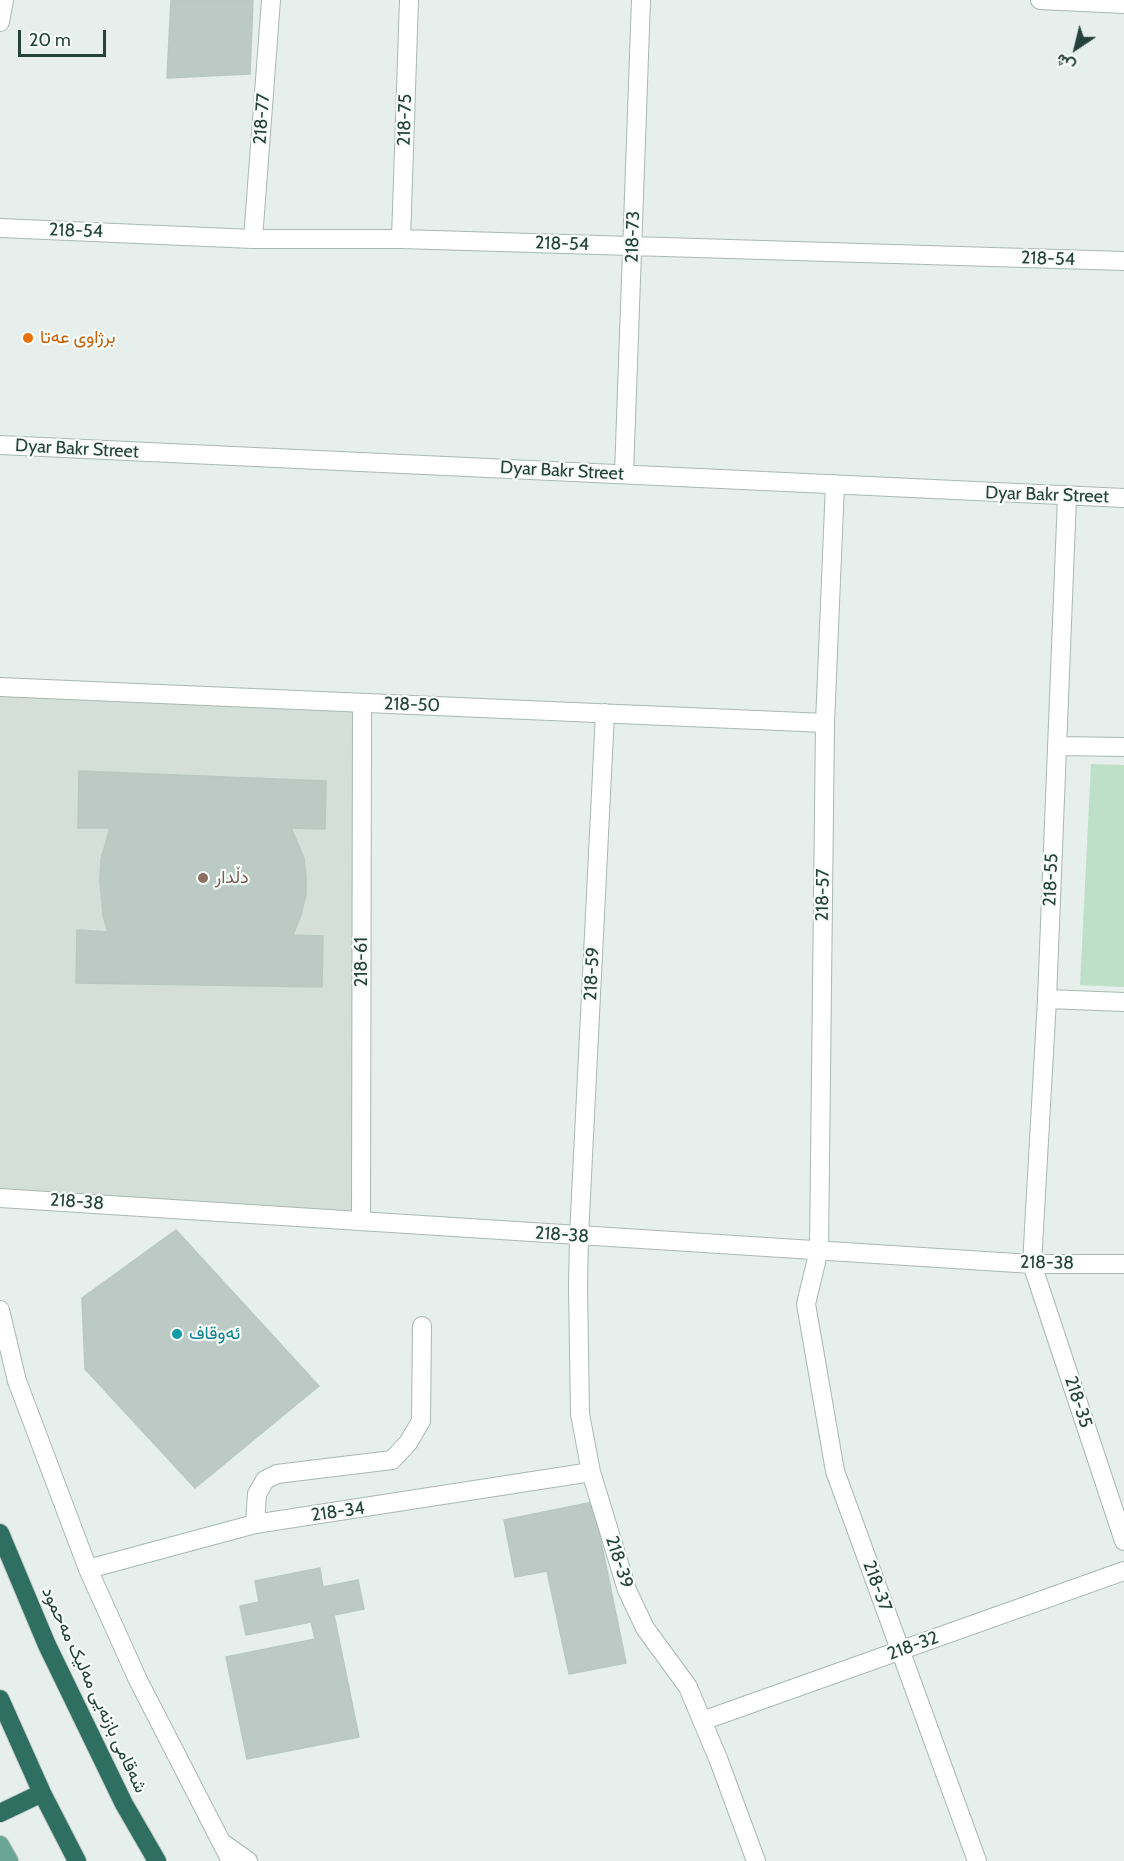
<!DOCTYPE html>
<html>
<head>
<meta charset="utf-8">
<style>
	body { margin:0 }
	#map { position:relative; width:1124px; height:1861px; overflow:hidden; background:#e6efeb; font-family:Cabin,Vazirmatn,sans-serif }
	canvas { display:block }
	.north { position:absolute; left:1046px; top:18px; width:60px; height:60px; -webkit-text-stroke:4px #f7fbf9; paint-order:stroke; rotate:215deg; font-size:16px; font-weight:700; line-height:24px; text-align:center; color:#24423a }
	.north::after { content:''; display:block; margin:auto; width:21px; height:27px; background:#24423a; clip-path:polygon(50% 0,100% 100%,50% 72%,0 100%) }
	.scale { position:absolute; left:18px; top:30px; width:88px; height:27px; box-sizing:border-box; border:3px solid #24423a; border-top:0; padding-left:8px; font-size:18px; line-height:21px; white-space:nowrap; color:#24423a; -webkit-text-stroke:4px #f7fbf9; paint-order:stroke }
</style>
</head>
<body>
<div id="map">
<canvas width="1124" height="1861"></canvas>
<div class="north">ش</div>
<div class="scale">20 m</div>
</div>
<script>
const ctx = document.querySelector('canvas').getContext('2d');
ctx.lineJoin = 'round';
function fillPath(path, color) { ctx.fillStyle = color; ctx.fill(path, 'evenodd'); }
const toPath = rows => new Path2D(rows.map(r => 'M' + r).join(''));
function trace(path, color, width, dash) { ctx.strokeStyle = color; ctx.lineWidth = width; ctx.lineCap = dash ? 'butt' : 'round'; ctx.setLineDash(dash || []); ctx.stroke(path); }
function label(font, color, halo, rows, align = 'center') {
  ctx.font = font + ' Cabin,Vazirmatn,sans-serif'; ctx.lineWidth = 4.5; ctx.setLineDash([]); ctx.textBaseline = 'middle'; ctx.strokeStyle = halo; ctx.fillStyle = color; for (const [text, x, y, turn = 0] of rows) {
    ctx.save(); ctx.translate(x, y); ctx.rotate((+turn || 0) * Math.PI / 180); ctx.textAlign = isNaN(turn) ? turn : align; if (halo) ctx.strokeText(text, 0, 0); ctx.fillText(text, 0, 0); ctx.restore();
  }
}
const built = toPath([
	[0,687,362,703,361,1221,0,1198]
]);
const green = toPath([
	[1091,764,1124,765,1124,987,1080,985]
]);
const building = toPath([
	[171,0,253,0,250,74,167,78,171,0],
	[79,771,326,781,325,829,291,828,304,858,306,876,306,894,301,915,293,935,323,936,322,987,76,983,77,930,108,932,103,915,100,881,101,859,110,828,78,828,79,771],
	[176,1230,319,1386,195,1488,85,1369,82,1298,176,1230],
	[593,1502,626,1663,569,1674,547,1571,515,1577,504,1520,593,1502],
	[320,1568,323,1587,358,1580,364,1609,334,1615,359,1737,247,1759,226,1657,315,1639,311,1622,246,1635,240,1606,259,1602,255,1581,320,1568]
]);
const minor = toPath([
	[1040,0,1124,4],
	[0,22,4,0],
	[0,228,253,239,401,239,1124,261],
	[253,239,271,0],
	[401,239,409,0],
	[0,445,1124,498],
	[624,474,641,0],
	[835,484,825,723,819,1250,806,1304,835,1471,977,1861],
	[1067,497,1047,999,1032,1264,1124,1541],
	[0,687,825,723],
	[605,713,579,1236,578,1286,580,1414,591,1472,627,1590,645,1628,688,1687,719,1761,756,1861],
	[1057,746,1124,747],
	[1047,999,1124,1002],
	[0,1198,1032,1264,1124,1264],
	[361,1221,362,703],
	[0,1310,17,1381,88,1569,138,1680,231,1861],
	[255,1524,257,1494,265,1480,277,1474,392,1460,408,1443,421,1421,422,1326],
	[88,1569,255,1524,591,1472],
	[702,1721,1124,1571],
	[224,1844,248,1861]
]);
const major = toPath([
	[0,1845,9,1861]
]);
const highway = toPath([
	[0,1533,47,1645,124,1804,157,1861],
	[0,1699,42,1793,77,1861],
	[0,1813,42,1793]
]);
const markers = [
	[28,338,6,"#e8710a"],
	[203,878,6,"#8d6e63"],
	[177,1334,6,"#0f9aa8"]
];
const streetNames = [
	["218-77",262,119,-86],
	["218-75",405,120,-88],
	["218-54",76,231,2],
	["218-73",633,237,-88],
	["218-54",562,244,2],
	["218-54",1048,259,2],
	["Dyar Bakr Street",77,449,3],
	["Dyar Bakr Street",562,471,3],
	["Dyar Bakr Street",1047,495,2],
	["218-50",412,705,2],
	["218-55",1051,880,-88],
	["218-57",823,895,-89],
	["218-61",362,962,-90],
	["218-59",592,974,-87],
	["218-38",77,1202,4],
	["218-38",562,1235,4],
	["218-38",1047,1263,1],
	["218-35",1078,1402,72],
	["218-34",338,1512,-8],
	["218-39",619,1562,72],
	["218-37",877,1586,70],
	["218-32",913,1646,-20],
	["شەقامی بازنەیی مەلیک مەحمود",94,1690,65]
];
const foodNames = [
	["برژاوی عەتا",40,338]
];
const educationNames = [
	["دڵدار",215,878]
];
const cultureNames = [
	["ئەوقاف",189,1334]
];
fillPath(built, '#d4dfda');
fillPath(green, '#bfe0c8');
fillPath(building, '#bbcac4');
trace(building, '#b8c9c2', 1.5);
trace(minor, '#a8b8b2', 20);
trace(major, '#c2cac8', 20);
trace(highway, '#c2cac8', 20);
trace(minor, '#fff', 18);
trace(major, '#6aa596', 18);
trace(highway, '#2f6f62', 18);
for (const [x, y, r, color] of markers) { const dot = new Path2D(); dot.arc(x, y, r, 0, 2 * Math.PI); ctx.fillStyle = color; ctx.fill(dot); trace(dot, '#f7fbf9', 2); }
label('18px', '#24423a', '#f7fbf9', streetNames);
label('18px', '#c56008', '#f7fbf9', foodNames, 'left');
label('18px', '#785e54', '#f7fbf9', educationNames, 'left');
label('18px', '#0d838f', '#f7fbf9', cultureNames, 'left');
</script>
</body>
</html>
